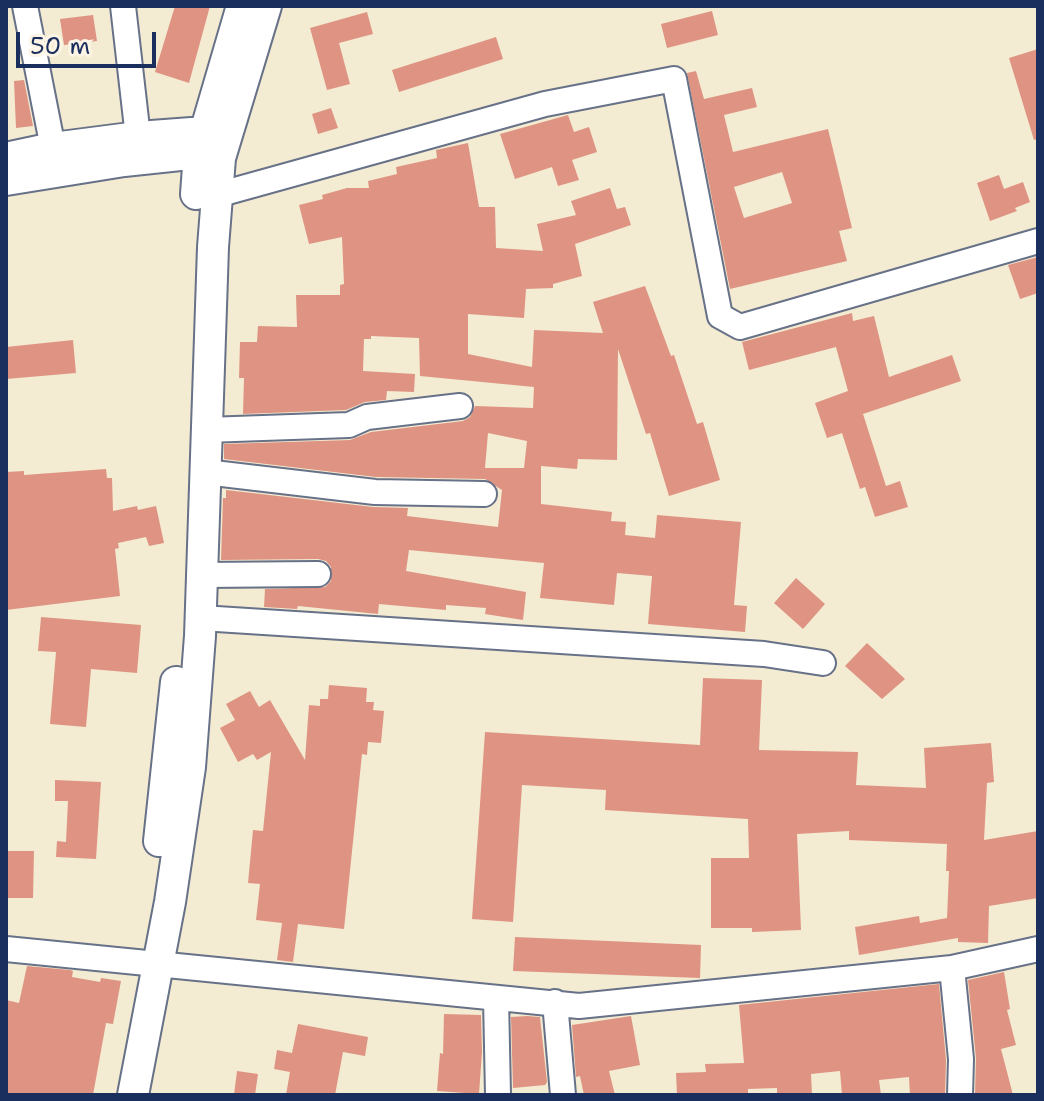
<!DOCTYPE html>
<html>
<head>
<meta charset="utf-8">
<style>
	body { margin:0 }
	#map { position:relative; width:1044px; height:1101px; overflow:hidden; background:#f3ebd2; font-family:"Shantell Sans",sans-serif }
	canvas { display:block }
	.frame { position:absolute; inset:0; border:8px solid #1b2f5e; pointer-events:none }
	.scale { position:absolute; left:16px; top:32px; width:140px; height:36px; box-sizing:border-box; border:4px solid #1b2f5e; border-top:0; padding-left:10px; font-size:24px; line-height:28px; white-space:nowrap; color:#1b2f5e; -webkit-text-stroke:6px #fcf5e5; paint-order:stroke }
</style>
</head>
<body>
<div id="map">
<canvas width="1044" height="1101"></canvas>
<div class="frame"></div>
<div class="scale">50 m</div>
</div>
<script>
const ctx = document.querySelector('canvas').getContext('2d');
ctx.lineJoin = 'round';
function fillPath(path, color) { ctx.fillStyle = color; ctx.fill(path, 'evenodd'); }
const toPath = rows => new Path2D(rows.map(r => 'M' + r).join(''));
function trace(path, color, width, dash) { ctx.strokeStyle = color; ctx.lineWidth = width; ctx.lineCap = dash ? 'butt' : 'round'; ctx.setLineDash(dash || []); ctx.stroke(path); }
const building = toPath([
	[175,6,210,6,189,83,155,72],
	[712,11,718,35,667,48,661,24],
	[367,12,373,34,339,43,350,84,327,90,310,28],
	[93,15,97,41,64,45,60,19],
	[496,37,503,59,399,92,392,70],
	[1038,49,1038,139,1034,140,1009,58],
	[696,71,704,99,752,88,757,107,724,115,733,152,828,129,852,228,839,231,847,261,730,289,687,73],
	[782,172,792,203,744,218,734,187],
	[24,80,33,126,16,128,14,81],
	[331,108,338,128,318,134,312,114],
	[568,115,574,132,589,127,597,152,572,160,579,180,558,186,552,167,515,179,500,134],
	[468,143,479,207,495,207,496,248,543,251,537,224,576,215,571,201,610,188,617,209,625,207,631,225,575,244,582,276,553,284,553,288,526,289,524,318,468,314,468,354,532,367,534,330,603,333,593,302,645,286,671,356,674,355,697,424,703,422,720,480,669,496,650,433,646,434,618,349,617,460,578,459,577,469,541,466,541,504,612,512,611,521,626,522,625,535,655,538,657,515,741,522,734,605,747,606,745,632,648,624,652,576,617,573,614,605,540,598,544,563,409,550,406,571,526,592,523,620,485,614,486,608,446,605,446,610,379,604,378,614,298,606,297,609,264,607,265,589,325,587,331,581,331,567,326,561,318,559,221,560,223,498,226,498,226,490,373,507,408,508,407,516,498,527,502,490,485,479,376,477,224,459,224,444,350,440,371,432,463,421,470,417,475,406,533,408,534,387,420,376,419,338,371,336,371,339,364,339,363,371,415,374,414,392,387,391,386,400,365,402,346,410,243,414,244,378,239,378,240,342,257,342,258,326,297,327,296,295,340,295,340,285,344,284,342,237,309,244,299,205,323,199,322,195,347,188,369,188,368,181,397,174,396,167,437,158,436,150],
	[488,433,527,441,524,468,485,468],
	[999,175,1004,189,1023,182,1030,202,1015,208,1017,211,990,221,977,183],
	[1038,257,1038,293,1020,299,1008,265],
	[852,313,853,321,874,316,889,377,952,355,961,381,863,414,886,486,900,481,908,507,875,517,865,487,860,489,842,433,827,438,815,403,848,391,836,347,749,370,742,342],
	[73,340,76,373,6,379,6,347],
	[106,469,107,478,112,478,113,511,137,506,138,510,156,506,164,543,149,546,146,537,118,543,119,548,115,549,120,596,6,610,6,472,24,471,24,475],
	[796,578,825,604,803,629,774,603],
	[41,617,141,625,137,673,91,669,86,727,50,724,56,652,38,651],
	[867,643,905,679,882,699,845,666],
	[703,678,762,680,759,750,858,752,856,785,926,788,924,748,991,743,994,782,987,783,984,840,1038,831,1038,898,989,906,988,943,958,942,958,938,859,955,855,927,919,916,920,923,947,918,949,871,946,871,947,844,849,840,849,831,797,834,801,930,752,932,752,928,711,928,711,858,749,858,748,819,605,810,606,790,522,785,513,922,472,919,485,732,700,745],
	[329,685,367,688,366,702,374,702,373,710,384,711,381,743,368,742,367,755,362,754,344,929,298,924,293,962,277,960,282,923,256,920,260,884,248,883,253,830,263,831,271,752,257,760,253,754,238,762,220,728,235,720,226,704,250,691,259,707,270,700,305,760,309,705,320,706,320,699,328,699],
	[55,780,101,782,96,859,56,857,57,841,66,842,68,801,55,801],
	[6,851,34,851,33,898,6,898],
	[515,937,701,945,700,978,513,971],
	[27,966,70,970,73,971,72,977,100,982,101,978,121,981,113,1024,106,1023,93,1095,6,1095,6,1000,19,1003],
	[1004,972,1010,1009,1007,1010,1016,1045,1001,1049,1013,1095,975,1095,976,1058,968,980],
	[939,984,946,1060,945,1095,910,1095,909,1077,879,1080,881,1095,842,1095,840,1071,811,1074,812,1095,777,1095,777,1088,748,1089,748,1095,677,1095,676,1073,706,1072,705,1064,744,1063,739,1005],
	[444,1014,481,1015,482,1052,479,1094,437,1091,440,1053,443,1054],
	[527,1016,540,1017,547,1082,545,1085,513,1088,511,1017],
	[631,1016,640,1065,609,1071,615,1095,584,1095,580,1076,576,1077,572,1025],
	[298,1024,368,1037,365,1056,343,1052,335,1095,286,1095,290,1072,274,1069,277,1050,292,1053],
	[237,1071,258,1074,255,1095,234,1095]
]);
const minor = toPath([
	[25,6,53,148],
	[123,6,138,137],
	[217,195,545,104,674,79,720,316,740,327,1038,241],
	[206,430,349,425,367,417,460,406],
	[205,472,375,492,484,494],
	[202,575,318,574],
	[201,618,764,654,823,663],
	[6,949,579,1006,952,968,1038,949],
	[952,968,961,1059,960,1095],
	[496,998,498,1095],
	[555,1002,563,1095]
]);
const major = toPath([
	[6,158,53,148,138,137,205,132,222,135],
	[6,180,124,161,199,153,218,157],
	[196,194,199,153,242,6],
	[159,841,176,682],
	[133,1095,170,902,190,767,200,636,213,247,220,158,266,6]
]);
fillPath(building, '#df9483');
trace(minor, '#677187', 28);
trace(major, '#677187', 34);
trace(minor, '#fff', 24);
trace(major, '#fff', 30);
</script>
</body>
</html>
